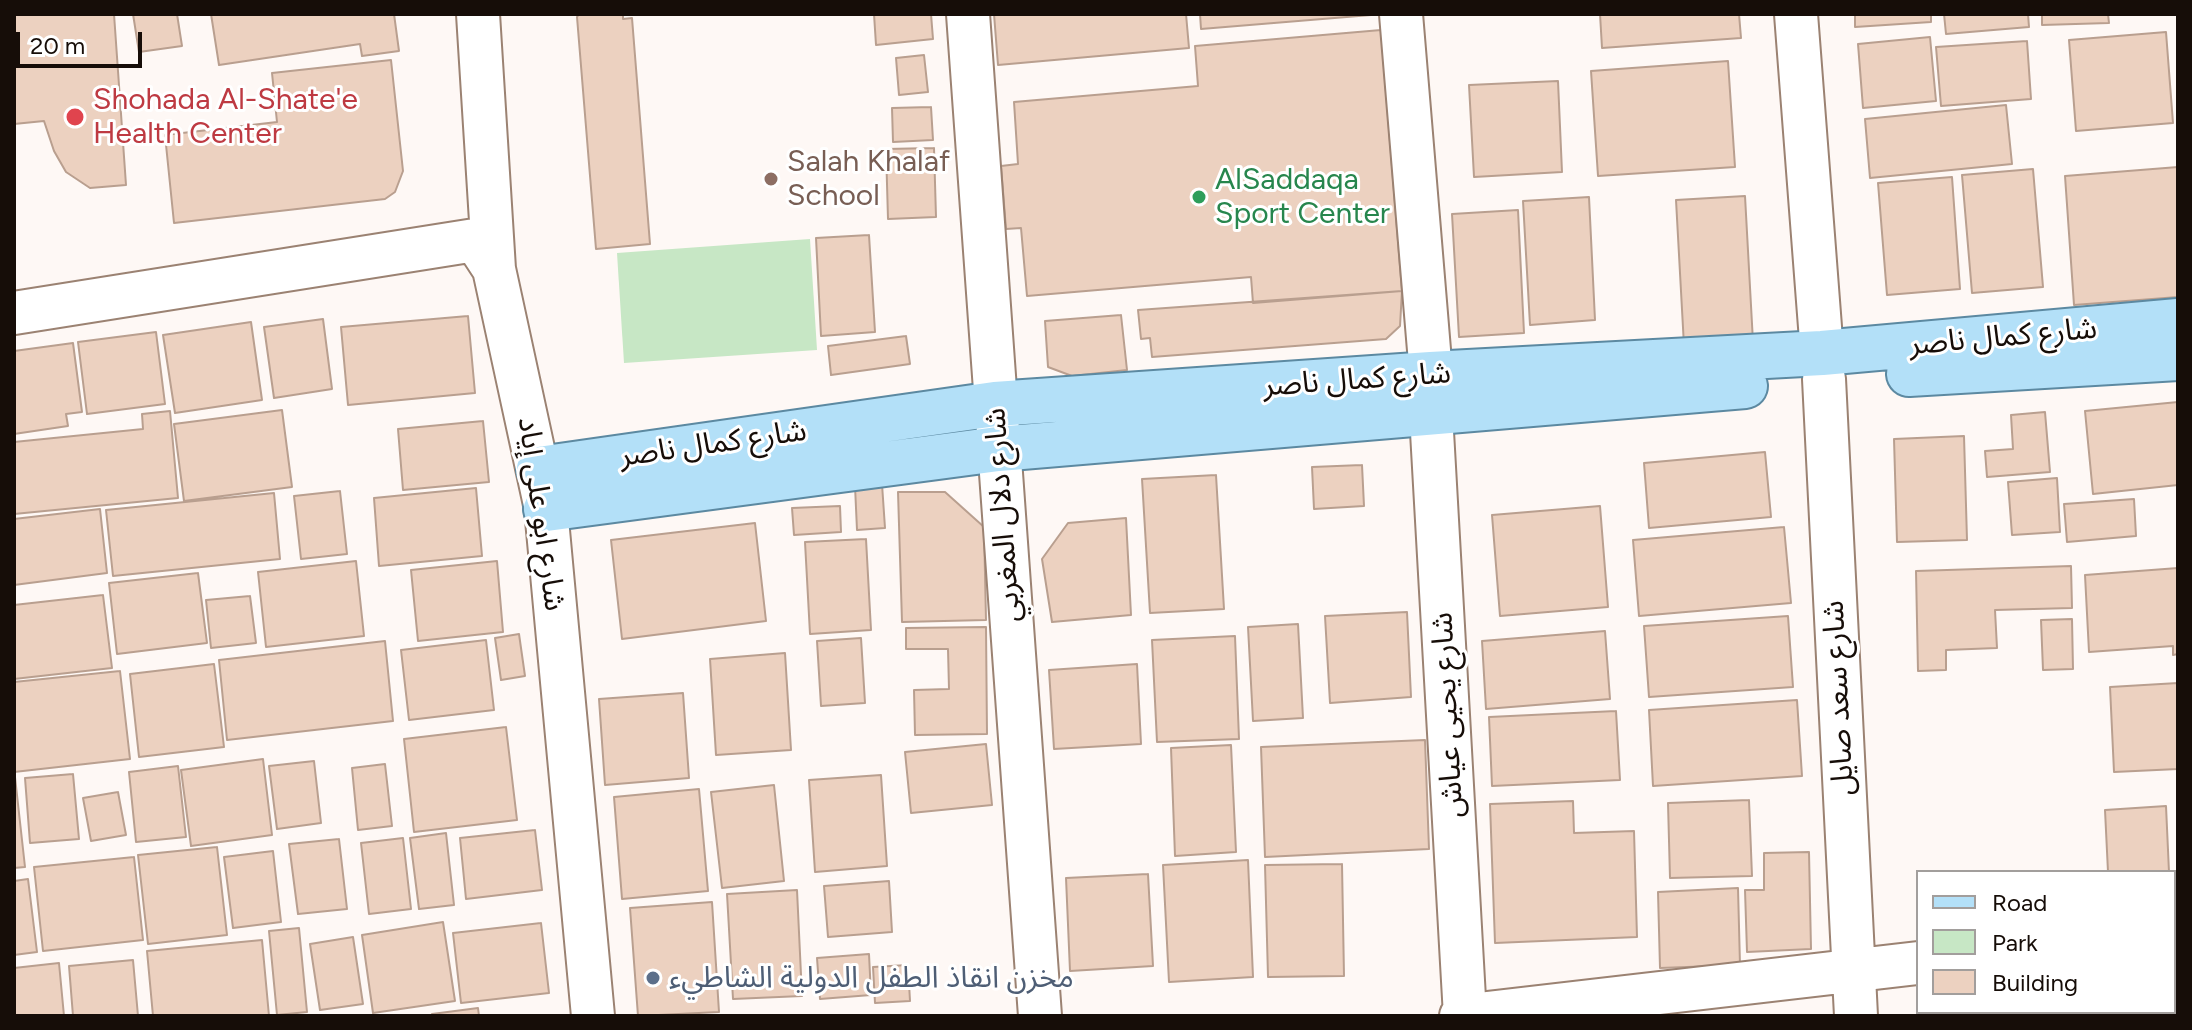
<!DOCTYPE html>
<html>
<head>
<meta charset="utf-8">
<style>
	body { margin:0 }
	#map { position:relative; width:2192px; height:1030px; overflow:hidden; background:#fef8f5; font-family:Figtree,sans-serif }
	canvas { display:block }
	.frame { position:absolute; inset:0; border:16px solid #160d08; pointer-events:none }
	.legend { position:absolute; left:1916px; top:870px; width:260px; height:144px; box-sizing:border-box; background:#fff; border:2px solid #a29e9c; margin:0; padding:10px 14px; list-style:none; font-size:24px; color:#160d08 }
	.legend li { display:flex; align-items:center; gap:16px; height:40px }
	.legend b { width:40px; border:2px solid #a29e9c }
	.scale { position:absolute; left:16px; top:32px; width:126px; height:36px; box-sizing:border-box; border:4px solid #160d08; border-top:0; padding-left:10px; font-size:24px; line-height:28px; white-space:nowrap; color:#160d08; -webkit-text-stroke:6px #fff; paint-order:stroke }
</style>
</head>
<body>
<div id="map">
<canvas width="2192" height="1030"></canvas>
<div class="frame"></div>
<ul class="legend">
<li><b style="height:10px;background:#b3e0f8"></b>Road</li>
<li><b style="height:22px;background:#c7e7c5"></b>Park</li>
<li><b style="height:22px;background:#ecd1c0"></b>Building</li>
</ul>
<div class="scale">20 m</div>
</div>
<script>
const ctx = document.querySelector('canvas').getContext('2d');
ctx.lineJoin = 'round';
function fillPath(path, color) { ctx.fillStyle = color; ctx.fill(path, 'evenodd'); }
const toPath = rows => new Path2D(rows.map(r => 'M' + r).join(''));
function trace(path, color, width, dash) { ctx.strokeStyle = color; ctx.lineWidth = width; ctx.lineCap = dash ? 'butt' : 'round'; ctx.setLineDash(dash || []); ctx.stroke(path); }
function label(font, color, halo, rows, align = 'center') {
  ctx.font = font + ' Figtree,"Noto Sans Arabic",sans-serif'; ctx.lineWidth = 6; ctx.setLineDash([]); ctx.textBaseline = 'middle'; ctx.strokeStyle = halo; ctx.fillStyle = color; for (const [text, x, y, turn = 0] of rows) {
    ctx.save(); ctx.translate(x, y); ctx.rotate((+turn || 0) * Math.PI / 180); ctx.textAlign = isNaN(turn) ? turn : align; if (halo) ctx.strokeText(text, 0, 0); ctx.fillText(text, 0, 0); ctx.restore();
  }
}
const green = toPath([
	[810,239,817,350,624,363,617,253]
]);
const building = toPath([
	[14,14,114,14,126,185,90,188,66,172,54,151,44,121,14,124,14,14],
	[133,14,177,14,182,46,139,52,133,14],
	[211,14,394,14,399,51,362,56,360,44,219,65,211,14],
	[579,14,623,14,623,19,632,18,650,244,596,249,577,17,579,14],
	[874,14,931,14,933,39,876,45,874,14],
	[994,14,1186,14,1189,48,998,65,994,14],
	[1200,14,1371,14,1371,15,1201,29,1200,14],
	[1600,14,1739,14,1741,38,1602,48,1600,14],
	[1855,14,1931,14,1931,22,1855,27,1855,14],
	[1944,14,2028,14,2029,27,1946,34,1944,14],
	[2042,14,2108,14,2109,23,2042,25,2042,14],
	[1381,30,1402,291,1253,303,1251,277,1027,296,1021,228,1006,229,1001,166,1018,164,1014,102,1198,86,1195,46,1381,30],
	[2166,32,2173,123,2076,131,2069,40,2166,32],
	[1930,37,1936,101,1863,108,1858,44,1930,37],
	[2027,41,2031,99,1941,106,1936,47,2027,41],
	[924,55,928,92,899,95,896,58,924,55],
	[391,60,403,171,395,192,385,199,174,223,165,135,277,122,272,73,391,60],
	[1728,61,1735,167,1598,176,1591,71,1728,61],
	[1558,81,1562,172,1474,177,1469,85,1558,81],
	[2006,105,2012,164,1870,178,1865,119,2006,105],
	[931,107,933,140,893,142,892,108,931,107],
	[934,148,936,217,888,219,886,149,934,148],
	[2178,167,2178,297,2074,305,2065,176,2178,167],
	[2033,169,2043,287,1972,293,1962,175,2033,169],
	[1952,177,1960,289,1887,295,1878,183,1952,177],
	[1745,196,1753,342,1684,346,1676,200,1745,196],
	[1589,197,1595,320,1530,325,1523,201,1589,197],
	[1518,210,1524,333,1459,337,1452,214,1518,210],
	[869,235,875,332,821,336,816,238,869,235],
	[1402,291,1400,326,1386,339,1152,357,1150,338,1141,339,1138,310,1402,291],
	[1121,315,1127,370,1072,376,1048,367,1045,321,1121,315],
	[468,316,475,393,348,405,341,327,468,316],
	[323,319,332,389,274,398,264,327,323,319],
	[251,322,262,400,175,413,163,335,251,322],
	[156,332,165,404,87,414,78,342,156,332],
	[906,336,910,364,831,375,828,346,906,336],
	[73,343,82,412,66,414,68,426,14,434,14,351,73,343],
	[2178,402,2178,485,2093,494,2085,411,2178,402],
	[282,410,292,487,184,501,174,424,282,410],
	[170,411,178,498,14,514,14,442,143,429,142,414,170,411],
	[2045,412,2050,472,1987,477,1985,451,2013,449,2011,415,2045,412],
	[483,421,489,482,403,490,398,429,483,421],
	[1964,436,1967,540,1897,542,1894,439,1964,436],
	[1765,452,1771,517,1649,528,1644,463,1765,452],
	[1362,465,1364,506,1314,509,1312,467,1362,465],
	[1216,475,1224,609,1150,613,1142,479,1216,475],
	[2057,478,2060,532,2012,535,2008,482,2057,478],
	[882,484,885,528,857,530,855,486,882,484],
	[476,488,482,556,379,566,374,498,476,488],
	[340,491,347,554,301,559,294,496,340,491],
	[898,492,945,492,984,527,986,620,902,622,898,492],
	[274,493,280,559,113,576,106,510,274,493],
	[2134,499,2136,536,2067,542,2064,504,2134,499],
	[840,506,841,532,794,535,792,508,840,506],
	[1600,506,1608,607,1500,616,1492,515,1600,506],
	[100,509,107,573,14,585,14,519,100,509],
	[1126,518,1131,615,1052,622,1042,559,1068,523,1126,518],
	[755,523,766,621,622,639,611,540,755,523],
	[1784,527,1791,603,1639,616,1633,540,1784,527],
	[866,539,871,630,810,634,805,542,866,539],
	[356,561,364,636,266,647,258,572,356,561],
	[497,561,503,632,418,641,411,570,497,561],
	[2071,566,2072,608,1995,610,1997,648,1946,650,1946,670,1918,671,1916,571,2071,566],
	[2178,568,2178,654,2173,655,2173,646,2089,652,2085,575,2178,568],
	[198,573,207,643,117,654,109,583,198,573],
	[103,595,112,668,14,679,14,605,103,595],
	[250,596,256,643,211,648,206,600,250,596],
	[1407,612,1411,697,1330,703,1325,616,1407,612],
	[1788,616,1793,687,1649,697,1644,626,1788,616],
	[2072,619,2073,669,2043,670,2041,620,2072,619],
	[1298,624,1303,718,1253,721,1248,627,1298,624],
	[986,627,987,734,915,735,914,690,949,689,948,649,906,649,906,628,986,627],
	[1605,631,1610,699,1486,709,1482,641,1605,631],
	[519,634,525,676,501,680,495,638,519,634],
	[1235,636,1239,739,1157,742,1152,640,1235,636],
	[861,638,865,703,821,706,817,641,861,638],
	[486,640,494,710,409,720,401,650,486,640],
	[385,641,393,721,227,740,219,660,385,641],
	[785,653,791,750,716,755,710,659,785,653],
	[214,664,224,747,139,757,130,674,214,664],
	[1137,664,1141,744,1054,749,1049,670,1137,664],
	[120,671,130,759,14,772,14,682,120,671],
	[2178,683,2178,769,2114,772,2110,687,2178,683],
	[683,693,689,778,605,785,599,699,683,693],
	[1797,700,1802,776,1653,786,1649,710,1797,700],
	[1616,711,1620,780,1492,786,1489,717,1616,711],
	[506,727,517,820,414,832,404,739,506,727],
	[1425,740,1429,849,1265,857,1261,747,1425,740],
	[986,744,992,805,911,813,905,752,986,744],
	[1231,745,1236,852,1175,856,1171,748,1231,745],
	[263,759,272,835,191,846,181,770,263,759],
	[314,761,321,823,277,829,269,766,314,761],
	[385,764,392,826,358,830,352,768,385,764],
	[178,766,186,837,136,842,129,772,178,766],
	[73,774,79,839,30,843,25,778,73,774],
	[881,775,887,866,815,872,809,780,881,775],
	[15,777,25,867,14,868,14,777,15,777],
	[774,785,784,881,722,888,711,792,774,785],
	[699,789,708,891,622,899,614,797,699,789],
	[118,792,126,835,91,841,83,798,118,792],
	[1749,800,1752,876,1670,878,1668,803,1749,800],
	[1573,801,1574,833,1634,831,1637,937,1495,943,1490,804,1573,801],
	[2166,806,2169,872,2108,872,2105,810,2166,806],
	[535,830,542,890,466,899,460,838,535,830],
	[446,833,454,905,419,909,410,838,446,833],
	[403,838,411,909,369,914,361,843,403,838],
	[339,839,347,909,298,914,289,844,339,839],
	[217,847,227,935,148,944,138,855,217,847],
	[273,851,281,922,233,928,224,857,273,851],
	[1809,852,1811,949,1747,952,1745,890,1764,890,1764,853,1809,852],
	[134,857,143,940,43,951,34,867,134,857],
	[1248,860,1253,977,1169,982,1163,865,1248,860],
	[1342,864,1344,976,1268,977,1265,865,1342,864],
	[1148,874,1153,966,1070,971,1066,878,1148,874],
	[28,879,37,952,14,955,14,881,28,879],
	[889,881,892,932,828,937,824,886,889,881],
	[1738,888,1740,965,1660,968,1658,892,1738,888],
	[797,890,802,996,733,999,727,894,797,890],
	[712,902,719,1012,638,1016,630,908,712,902],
	[443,922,455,1001,373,1013,362,935,443,922],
	[541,923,549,993,461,1003,453,933,541,923],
	[299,928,307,1012,277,1015,269,931,299,928],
	[353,937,363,1004,320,1010,310,944,353,937],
	[262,940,269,1016,153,1016,147,951,262,940],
	[869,954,871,995,820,999,817,958,869,954],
	[133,960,138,1016,73,1016,69,966,133,960],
	[59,963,64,1016,14,1016,14,968,59,963],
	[908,965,910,1001,875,1003,873,967,908,965],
	[2178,990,2178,1016,2117,1016,2117,1012,2174,1012,2174,991,2178,990],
	[478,1008,479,1016,432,1016,432,1014,478,1008],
	[2015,1012,2015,1016,1933,1013,1948,1012,2015,1012],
	[2023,1012,2090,1012,2091,1016,2023,1016,2023,1012]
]);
const minor = toPath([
	[478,14,494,269,546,509,593,1016],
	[968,14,1040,1016],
	[1401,14,1431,374],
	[1796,14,1822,353],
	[14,313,475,240,494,269],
	[1824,379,1856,1016],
	[1431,414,1465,1016],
	[2174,939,2178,939],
	[1461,1016,1918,963]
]);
const major = toPath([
	[1909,374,2178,358],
	[539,469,995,404,1431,374,1822,353,2178,321],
	[546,509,998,449,1745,386]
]);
const markers = [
	[75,117,10,"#e0444e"],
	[771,179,8,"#8d6e63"],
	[1199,197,8,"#2e9e5b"],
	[653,978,8,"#5c6f8a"]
];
const healthNames = [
	["Shohada Al-Shate'e",93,100],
	["Health Center",93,134]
];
const educationNames = [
	["Salah Khalaf",787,162],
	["School",787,196]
];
const leisureNames = [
	["AlSaddaqa",1215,180],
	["Sport Center",1215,214]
];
const streetNames = [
	["شارع كمال ناصر",2003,337,-5],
	["شارع كمال ناصر",1357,380,-4],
	["شارع كمال ناصر",713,444,-8],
	["شارع ابو على إياد",541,514,82],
	["شارع دلال المغربي",1003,515,-94],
	["شارع سعد صايل",1839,698,-93],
	["شارع يحيى عياش",1448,715,-93]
];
const serviceNames = [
	["مخزن انقاذ الطفل الدولية الشاطيء",669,978]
];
fillPath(green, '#c7e7c5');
fillPath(building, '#ecd1c0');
trace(building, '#b99f8f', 2);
trace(minor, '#9b8272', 46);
trace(major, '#5c89a1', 48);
trace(minor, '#fff', 42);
trace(major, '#b3e0f8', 44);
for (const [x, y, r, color] of markers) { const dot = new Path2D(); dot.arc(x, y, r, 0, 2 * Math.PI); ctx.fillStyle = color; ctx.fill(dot); trace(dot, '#fff', 3); }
label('30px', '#be3a42', '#fff', healthNames, 'left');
label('30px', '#785e54', '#fff', educationNames, 'left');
label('30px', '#27864d', '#fff', leisureNames, 'left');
label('30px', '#160d08', '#fff', streetNames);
label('30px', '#4e5e75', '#fff', serviceNames, 'left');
</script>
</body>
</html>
